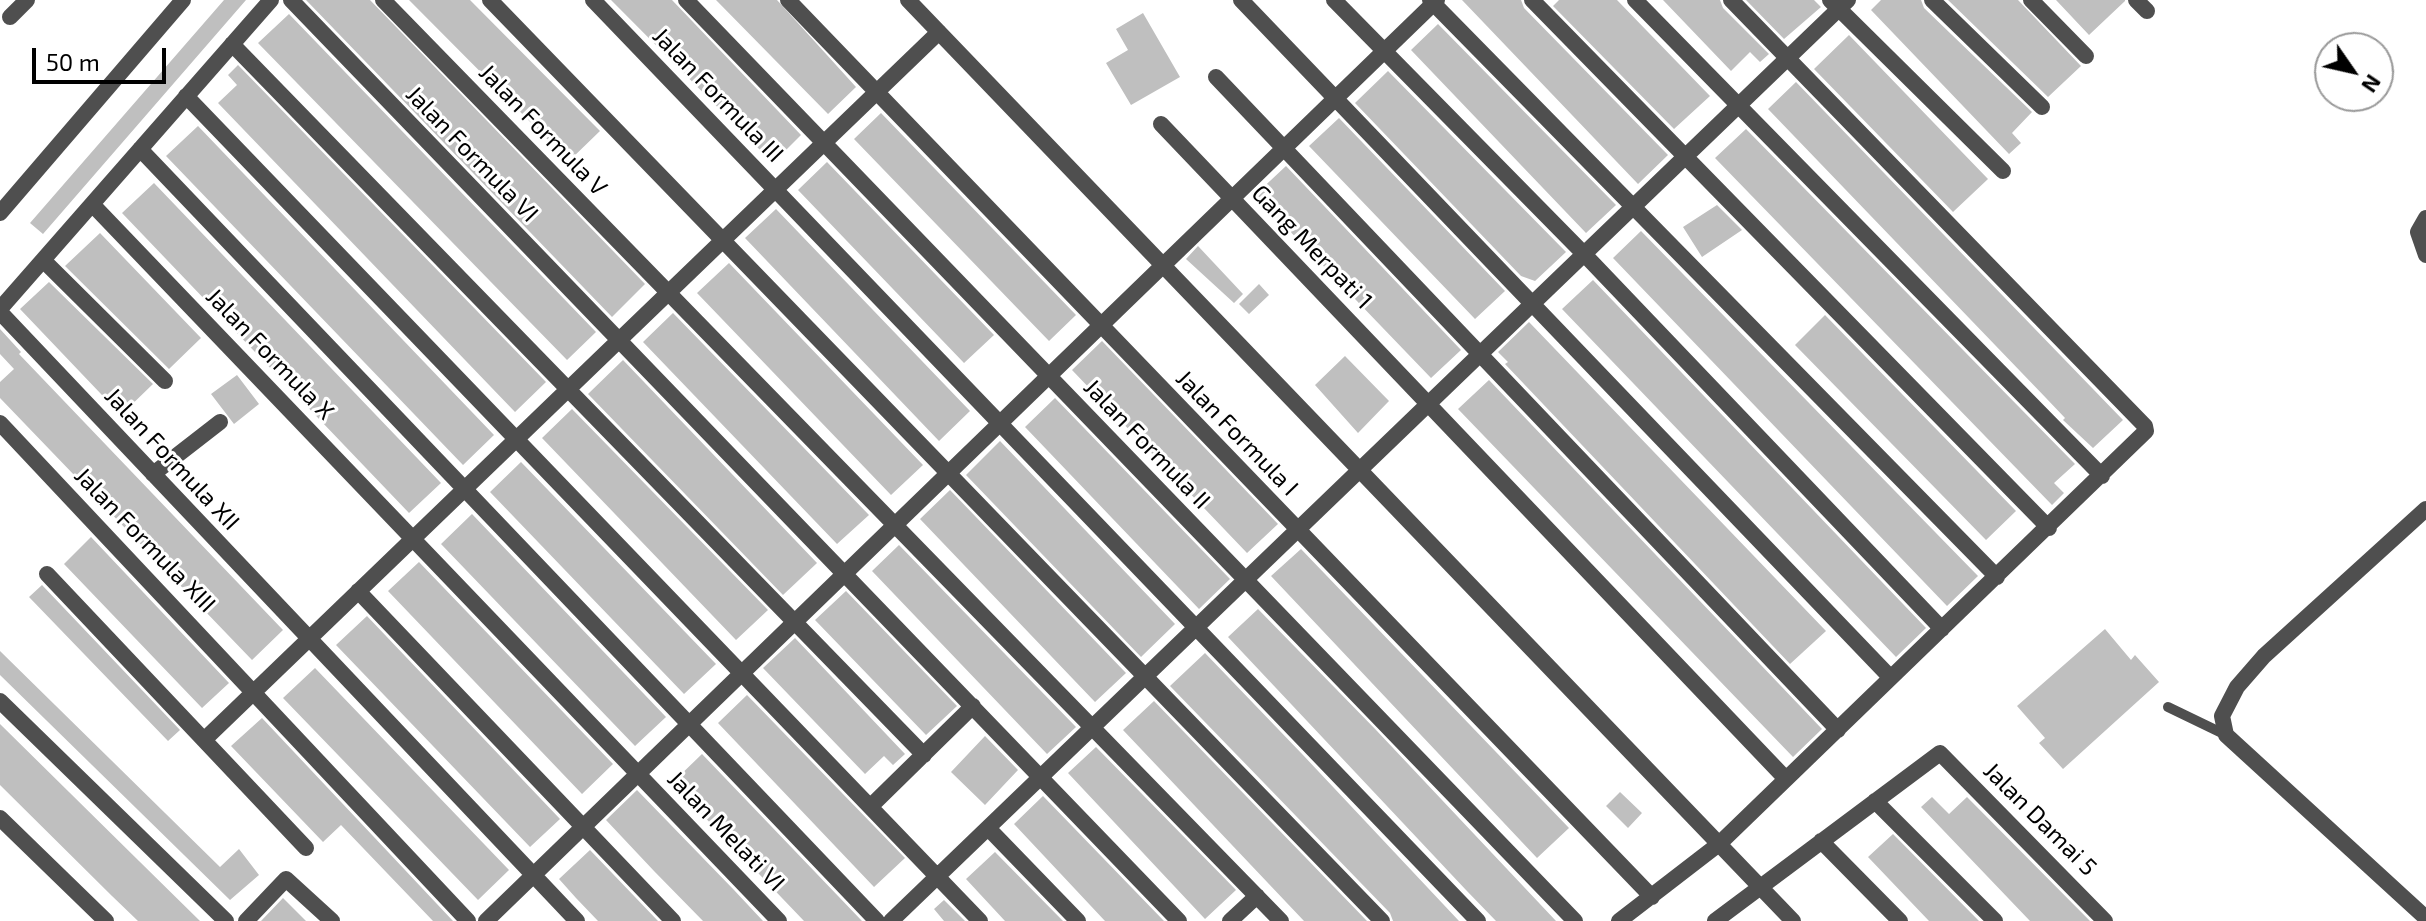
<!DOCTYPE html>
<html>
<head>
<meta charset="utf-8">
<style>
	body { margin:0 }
	#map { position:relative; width:2426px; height:921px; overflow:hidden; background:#fff; font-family:"Exo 2",sans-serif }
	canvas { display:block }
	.north { position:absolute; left:2314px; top:32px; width:80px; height:80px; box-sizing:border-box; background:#fff; border:2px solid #999; border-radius:50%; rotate:124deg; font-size:22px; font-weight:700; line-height:32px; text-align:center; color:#000 }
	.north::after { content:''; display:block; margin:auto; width:28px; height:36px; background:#000; clip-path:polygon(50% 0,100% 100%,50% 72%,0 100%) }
	.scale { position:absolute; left:32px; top:48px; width:134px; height:36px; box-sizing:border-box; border:4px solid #000; border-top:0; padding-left:10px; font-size:24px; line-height:28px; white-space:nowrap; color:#000; -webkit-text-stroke:6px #fff; paint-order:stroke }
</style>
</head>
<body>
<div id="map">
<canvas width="2426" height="921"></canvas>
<div class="north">N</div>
<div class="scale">50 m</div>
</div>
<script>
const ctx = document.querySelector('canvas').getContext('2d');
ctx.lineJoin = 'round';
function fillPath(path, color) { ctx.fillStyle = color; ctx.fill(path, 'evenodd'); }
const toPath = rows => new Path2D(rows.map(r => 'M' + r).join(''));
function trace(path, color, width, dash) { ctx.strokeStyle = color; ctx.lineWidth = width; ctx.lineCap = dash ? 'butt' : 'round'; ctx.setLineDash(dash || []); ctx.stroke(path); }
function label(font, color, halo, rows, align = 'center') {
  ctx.font = font + ' "Exo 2",sans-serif'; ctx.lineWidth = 6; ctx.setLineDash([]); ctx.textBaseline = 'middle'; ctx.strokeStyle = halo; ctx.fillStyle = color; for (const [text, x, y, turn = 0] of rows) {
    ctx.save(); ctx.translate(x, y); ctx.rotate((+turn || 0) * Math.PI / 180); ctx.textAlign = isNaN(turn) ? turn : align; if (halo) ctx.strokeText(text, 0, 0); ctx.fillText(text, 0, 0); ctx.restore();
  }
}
const building = toPath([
	[224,0,246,0,43,234,30,223],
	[306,0,370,0,645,284,612,317],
	[409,0,470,0,600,131,569,161],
	[611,0,672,0,801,135,773,163],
	[716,0,777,0,856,87,828,114],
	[1462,0,1521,0,1524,8,1668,155,1638,184],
	[1559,0,1617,0,1710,96,1674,129,1553,6],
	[1663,0,1720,0,1723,8,1769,54,1760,62,1750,52,1731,71],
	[1746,0,1814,0,1821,7,1784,39],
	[1881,0,1921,0,1924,8,2032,112,2012,133,2021,143,2009,154,1871,10],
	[1948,0,2018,0,2081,66,2048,97],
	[2056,0,2125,0,2125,1,2089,35],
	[1143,13,1180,77,1131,105,1106,63,1128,50,1116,29],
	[289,14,596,332,567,360,258,43],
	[1438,24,1616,205,1586,233,1411,50],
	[1849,35,1988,179,1953,212,1814,69],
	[238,65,546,382,515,412,218,103,237,85,228,75],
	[1388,71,1566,252,1535,281,1521,276,1355,103],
	[1796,82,2123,420,2093,448,2063,420,2065,418,2046,398,1768,109],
	[881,113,1076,315,1049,341,854,139],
	[1339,118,1505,291,1475,319,1309,146],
	[198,126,494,435,463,465,166,156],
	[1746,129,2075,464,2054,483,2064,493,2052,505,1715,158],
	[827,162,994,335,964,363,798,190],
	[1286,166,1461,350,1431,378,1255,195],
	[154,183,441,483,409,513,122,213],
	[1717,205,1742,230,1702,257,1683,227],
	[776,209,970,411,939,441,745,238],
	[1641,231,1978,576,1947,606,1613,258],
	[100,233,201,338,169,369,65,266],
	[1198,246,1243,294,1234,303,1186,259],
	[729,263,923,465,891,495,697,293],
	[1593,280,1926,628,1896,657,1562,309],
	[49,282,153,384,121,415,20,309],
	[1259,284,1269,295,1249,314,1239,304],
	[673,313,869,515,837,544,643,342],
	[1825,315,2016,511,1986,540,1795,345],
	[1529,322,1826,631,1790,664,1505,364,1508,362,1498,352],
	[0,329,21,352,19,354,283,630,252,660,0,398,0,382,14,369,0,354],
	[1102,341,1278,524,1247,553,1072,370],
	[1345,356,1389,401,1358,433,1315,385],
	[623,360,817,563,783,595,588,394],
	[237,375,259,404,234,424,211,394],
	[1489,380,1822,729,1793,757,1458,409],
	[1055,398,1230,579,1199,609,1025,427],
	[572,409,768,610,736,640,542,438],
	[1000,441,1175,624,1141,657,966,475],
	[521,462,716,664,684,694,490,492],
	[950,490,1126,673,1095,702,920,519],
	[472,514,666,717,635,746,441,544],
	[91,537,229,683,202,708,64,564],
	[899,545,1076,727,1047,754,872,571],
	[1301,549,1569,828,1537,858,1271,576],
	[419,562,613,764,582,794,388,591],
	[42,585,180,730,168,741,29,597],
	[846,591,957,706,926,735,815,620],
	[1258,609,1377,731,1556,921,1496,921,1466,890,1228,637],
	[367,616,560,819,530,847,336,645],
	[2105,629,2131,660,2135,655,2159,682,2063,769,2039,743,2045,738,2017,706],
	[795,638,905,754,893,765,884,756,865,774,763,668],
	[0,651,220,867,239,849,259,875,230,900,0,675],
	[1205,653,1303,755,1459,921,1393,921,1390,913,1170,686],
	[315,668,509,870,478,900,283,698],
	[747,695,905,858,874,887,718,723],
	[1154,701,1367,921,1304,921,1123,730],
	[262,718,453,921,433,921,341,825,323,842,231,746],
	[0,724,139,861,200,921,138,921,112,896,0,785],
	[985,736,1018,770,985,805,951,772],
	[1096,747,1236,890,1205,919,1068,773],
	[702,754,862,921,804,921,672,783],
	[637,790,734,890,763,921,703,921,654,871,606,820],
	[1620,792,1642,813,1628,828,1606,806],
	[1043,796,1164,921,1105,921,1014,824],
	[1932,797,1949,814,1967,797,2090,921,2030,921,1921,807],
	[1893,834,1979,921,1929,921,1868,857],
	[590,850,658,921,598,921,576,898,559,879],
	[995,852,1063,921,1005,921,966,879],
	[283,898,306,921,261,921],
	[944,900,965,921,944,921,934,909]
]);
const service = toPath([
	[2168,707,2226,735]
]);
const minor = toPath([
	[291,0,1179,921],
	[383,0,1281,921],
	[490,0,1382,921],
	[593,0,1478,921],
	[686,0,1575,921],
	[788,0,1652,897],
	[908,0,1793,921],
	[1241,0,1890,677],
	[1334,0,1585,255,1942,629],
	[1430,0,1997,577],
	[1532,0,2049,528],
	[1635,0,2102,476],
	[1830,0,2003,171],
	[1932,0,2042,107],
	[2031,0,2086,56],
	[2136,0,2147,11],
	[10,17,27,0],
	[232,44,924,755],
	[1216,77,1838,730],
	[186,96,980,921],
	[1161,124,1786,779],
	[140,149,877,921],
	[92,204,779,921],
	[0,213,183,0],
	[2426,218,2418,232,2426,255],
	[43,260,165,381],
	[0,309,271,0],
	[0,312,577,921],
	[0,423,468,921],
	[153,474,220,422],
	[2426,509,2264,656,2237,687,2222,716,2226,735,2426,918],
	[47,574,306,848],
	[358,591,673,921],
	[0,701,226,921],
	[204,740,939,32],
	[1875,801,1995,921],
	[872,805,973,706],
	[0,818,106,921],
	[988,828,1078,921],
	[1821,841,1900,921],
	[246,921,286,879,332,921],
	[486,921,1437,0],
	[891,921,1848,0],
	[1230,921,1257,896],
	[1619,921,1719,844,2146,431,2145,426,1731,0],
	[1715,921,1940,753,2105,921]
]);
const streetNames = [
	["Jalan Formula III",718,95,46],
	["Jalan Formula V",543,130,46],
	["Jalan Formula VI",472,154,46],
	["Gang Merpati 1",1312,247,46],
	["Jalan Formula X",270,354,46],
	["Jalan Formula I",1237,433,46],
	["Jalan Formula II",1147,444,46],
	["Jalan Formula XII",172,459,47],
	["Jalan Formula XIII",145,540,46],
	["Jalan Damai 5",2040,819,45],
	["Jalan Melati VI",726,831,46]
];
fillPath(building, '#bfbfbf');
trace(service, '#4f4f4f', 10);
trace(minor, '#4f4f4f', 16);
label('24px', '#000', '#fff', streetNames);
</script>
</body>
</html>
